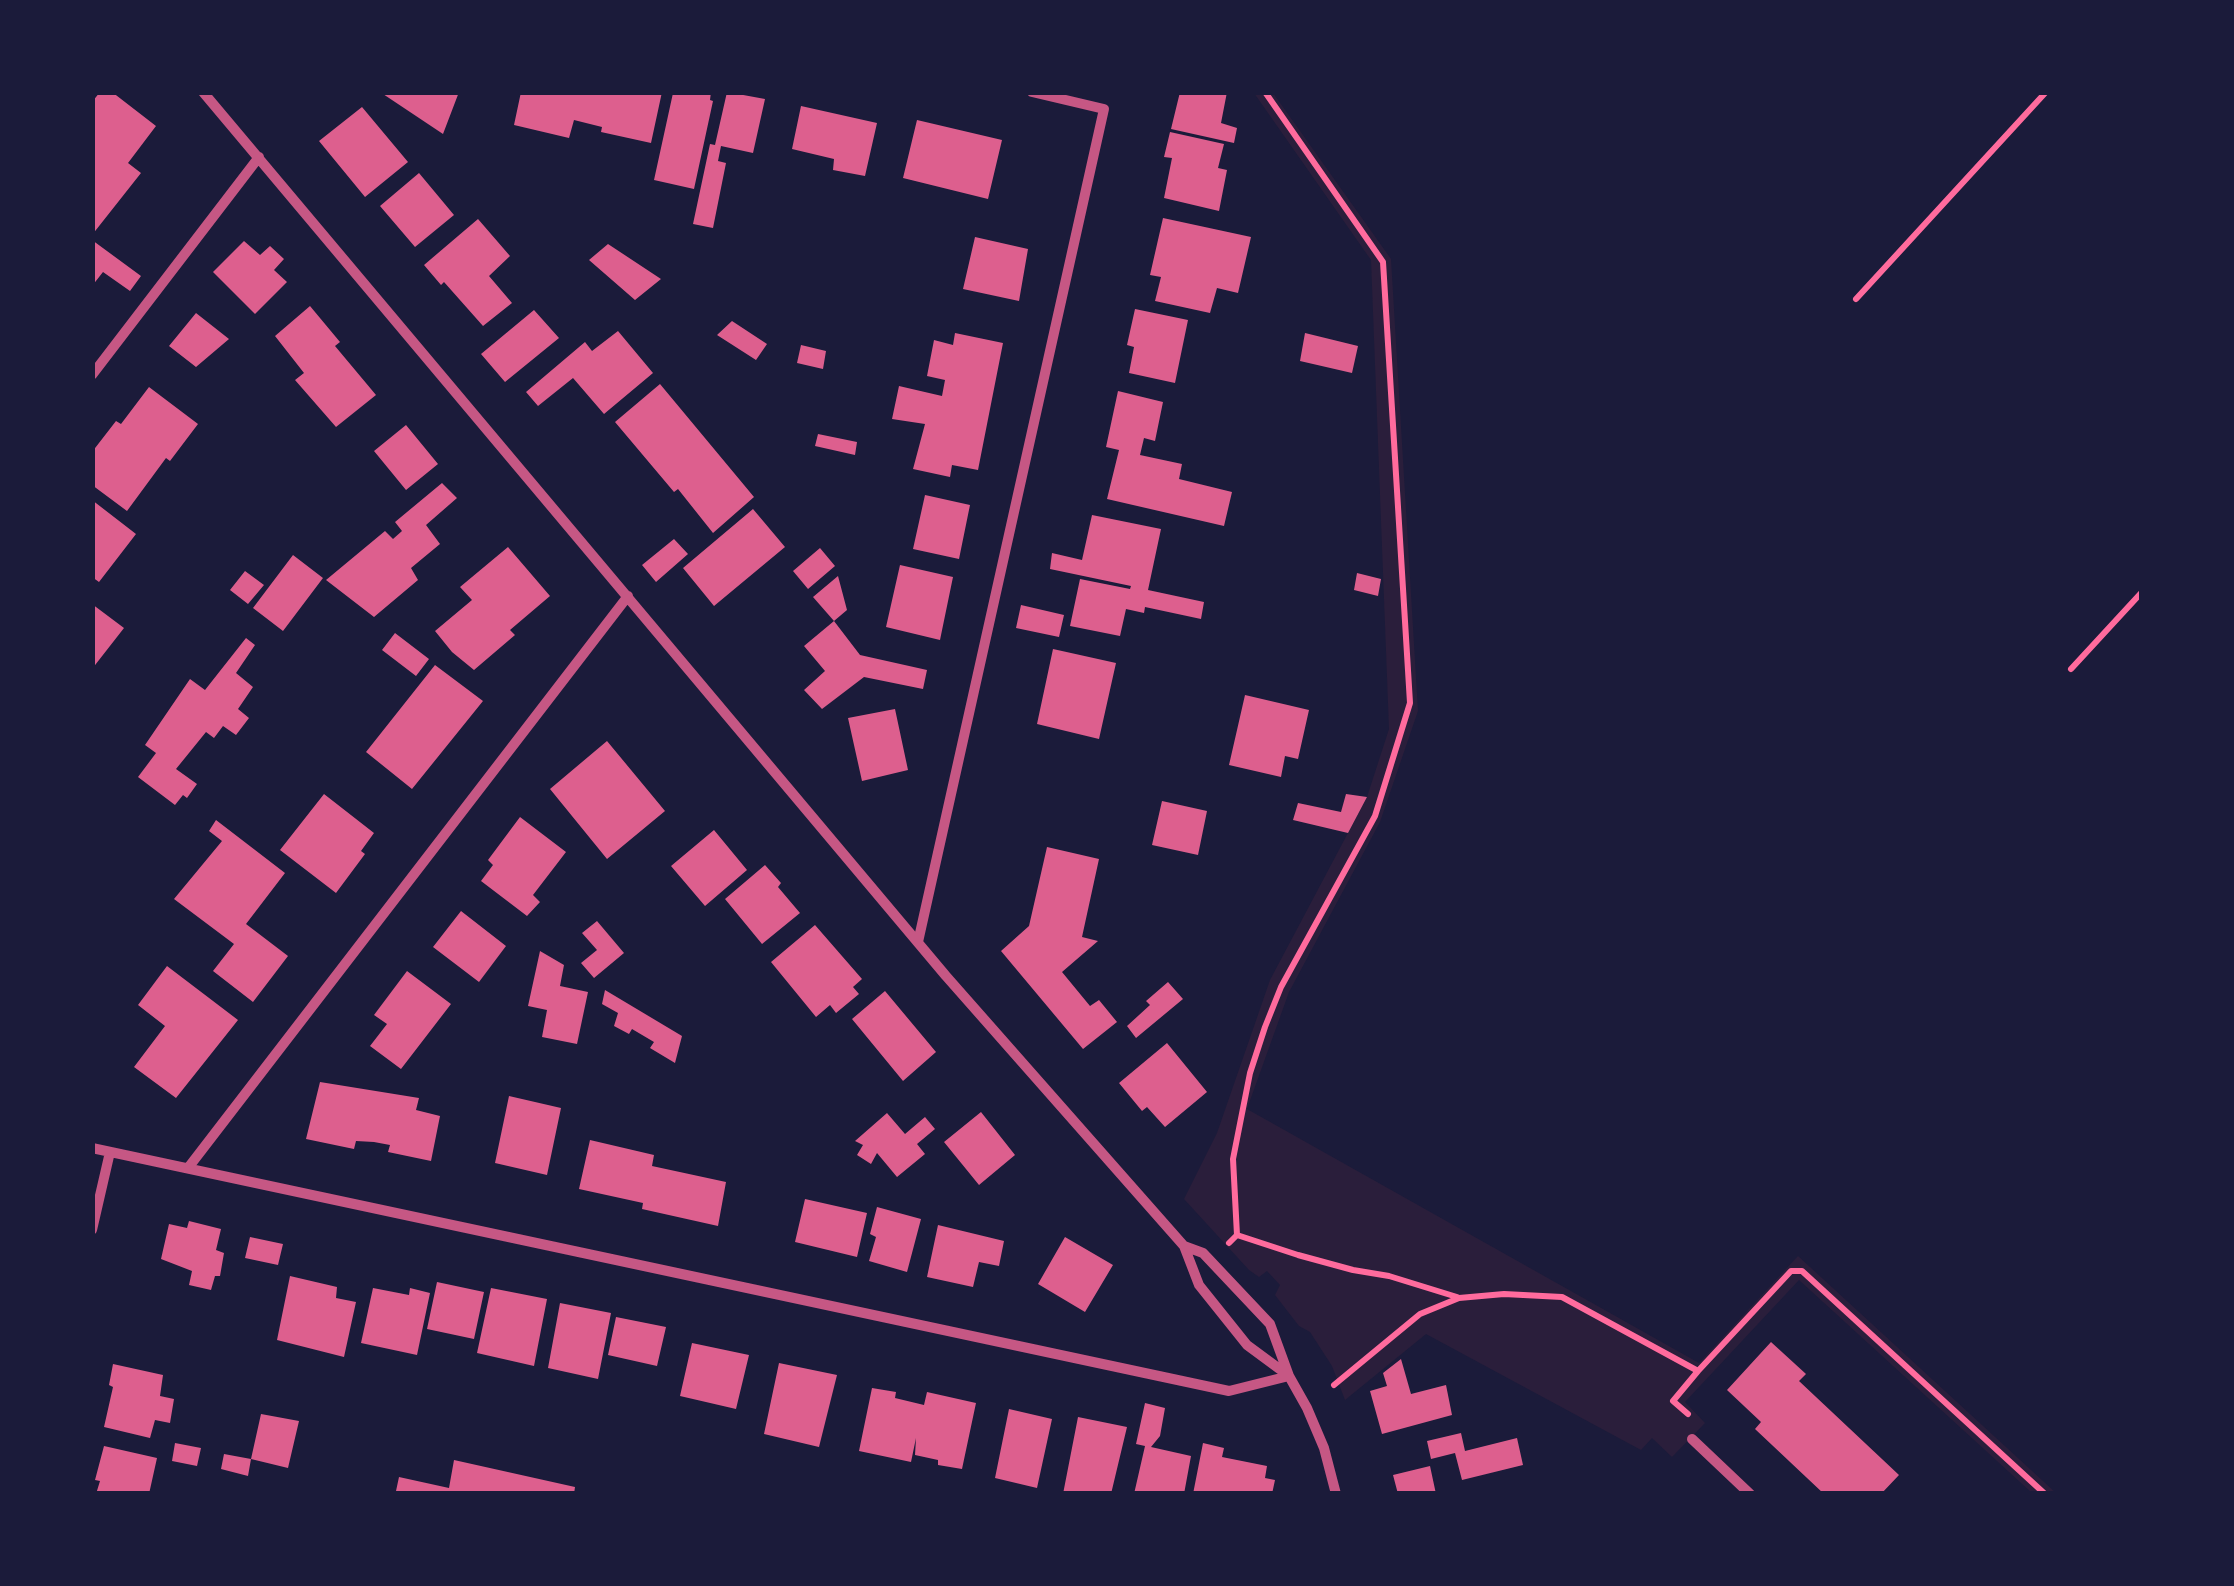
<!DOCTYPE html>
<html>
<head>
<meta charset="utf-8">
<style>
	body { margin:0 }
	#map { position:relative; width:2234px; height:1586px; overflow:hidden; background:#1b1b3a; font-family:"Public Sans",sans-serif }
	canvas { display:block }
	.frame { position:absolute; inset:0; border:95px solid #1b1b3a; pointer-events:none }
</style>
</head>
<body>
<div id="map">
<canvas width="2234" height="1586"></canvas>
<div class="frame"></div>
</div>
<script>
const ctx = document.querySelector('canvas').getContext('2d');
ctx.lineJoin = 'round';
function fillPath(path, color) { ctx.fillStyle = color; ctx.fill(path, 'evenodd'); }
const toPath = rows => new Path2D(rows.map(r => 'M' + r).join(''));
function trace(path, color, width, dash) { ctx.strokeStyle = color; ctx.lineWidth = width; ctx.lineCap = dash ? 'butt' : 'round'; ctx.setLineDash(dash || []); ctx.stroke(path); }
const green = toPath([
	[1254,93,1273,93,1391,259,1418,711,1380,822,1289,992,1247,1109,1699,1363,1798,1256,2056,1493,2032,1493,1799,1280,1685,1402,1705,1423,1672,1457,1652,1438,1641,1450,1426,1334,1345,1400,1332,1366,1310,1332,1299,1326,1275,1295,1280,1285,1267,1271,1259,1277,1249,1270,1184,1199,1217,1133,1270,980,1367,797,1389,729,1371,260]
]);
const building = toPath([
	[100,92,112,92,156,126,128,163,141,173,92,235,92,102],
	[380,92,459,92,443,134],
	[521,92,662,92,651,143,601,132,602,127,574,120,569,138,514,125],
	[681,92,711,92,710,100,713,101,694,189,654,180,673,93],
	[727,92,765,99,753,153,721,146,718,161,726,163,713,228,693,224,710,144,715,145],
	[1180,92,1227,92,1221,123,1237,128,1234,143,1171,129],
	[801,106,877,123,865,176,833,170,834,159,792,149],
	[362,107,408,162,365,197,319,141],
	[917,120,1002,140,988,199,903,178],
	[1170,132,1224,144,1218,168,1227,170,1219,211,1164,198,1172,158,1164,157],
	[419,173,454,215,415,247,380,206],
	[1163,218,1251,237,1238,293,1217,288,1210,313,1155,301,1161,277,1150,275],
	[478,219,510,256,489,276,512,303,483,326,444,282,441,285,424,265],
	[975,237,1028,249,1019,301,963,289],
	[92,240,141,276,130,291,103,272,92,286],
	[244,241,260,255,270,246,284,259,274,270,287,282,255,314,213,272],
	[608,244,661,279,635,300,589,260],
	[310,306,340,342,335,346,376,395,336,427,295,380,304,373,275,336],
	[1135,309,1188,320,1175,383,1129,373,1134,347,1127,345],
	[534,310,559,338,505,382,481,354],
	[196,313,229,339,196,367,169,346],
	[732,321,767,344,756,360,717,335],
	[618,331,653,373,604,414,573,378,538,406,526,392,585,342,592,351],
	[955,333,1003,343,978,470,952,465,950,477,913,469,925,424,892,419,899,386,942,396,945,380,927,376,934,340,953,345],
	[1305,333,1358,346,1352,373,1300,361],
	[801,345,826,351,823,369,797,363],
	[660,384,754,497,713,533,678,489,674,492,615,422],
	[149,387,198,424,170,461,166,458,127,511,92,485,92,452,116,421,121,424],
	[1118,391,1163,402,1155,441,1144,438,1140,455,1182,464,1179,479,1232,492,1224,526,1107,499,1119,450,1106,447],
	[406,425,438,464,406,490,374,451],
	[818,434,857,442,855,455,815,446],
	[442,483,457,498,426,525,440,544,411,568,418,580,374,617,326,580,385,531,393,539,402,531,395,522],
	[925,495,970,505,959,559,913,549],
	[92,500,136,534,99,582,92,577],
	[753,509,785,547,714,606,683,568],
	[1092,515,1161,529,1148,590,1204,602,1201,619,1145,607,1144,613,1126,609,1120,636,1070,626,1080,579,1130,589,1131,586,1050,569,1052,553,1082,560],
	[674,539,688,554,656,582,642,565],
	[508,547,550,596,510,630,515,635,474,670,452,652,435,631,472,600,460,587],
	[820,548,835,566,808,589,793,571],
	[293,555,323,578,283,631,253,608],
	[900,565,953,577,940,640,886,627],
	[245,571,264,585,248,604,230,590],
	[1357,573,1381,579,1378,596,1354,590],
	[838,576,847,610,834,621,813,597],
	[92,604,124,628,92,669],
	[1021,605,1064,615,1059,637,1016,628],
	[834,621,860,655,927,670,923,689,864,677,822,709,804,690,825,671,804,646],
	[395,633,429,659,416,676,382,650],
	[246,638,255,645,236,673,253,687,238,709,249,718,236,735,223,726,214,738,206,732,176,769,197,784,187,798,183,795,175,805,138,777,156,753,145,745,190,679,205,690],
	[1053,649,1116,663,1099,739,1037,724],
	[435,665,483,701,412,789,366,752],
	[1245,695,1309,710,1298,759,1285,756,1281,777,1229,765],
	[895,709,908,770,862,781,848,718],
	[607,741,665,811,607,859,550,789],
	[324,794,374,833,361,851,365,854,336,893,280,850],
	[1346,794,1367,797,1348,833,1293,820,1298,803,1341,812],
	[1162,801,1207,811,1198,855,1152,845],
	[520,817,566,852,533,895,540,902,527,916,481,881,493,865,488,860],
	[216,820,285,873,246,924,288,956,253,1002,213,971,234,944,174,899,222,841,209,831],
	[714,830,747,870,705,906,671,866],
	[1047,847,1099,859,1082,937,1098,941,1062,972,1090,1006,1099,1000,1117,1022,1083,1049,1001,951,1029,926],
	[765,865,781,883,778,887,800,913,762,944,725,899],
	[461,911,506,946,479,982,433,947],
	[597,921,624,953,594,978,581,963,597,950,582,933],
	[815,925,862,979,853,987,859,994,836,1013,830,1005,816,1017,771,962],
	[540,951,564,965,560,986,588,992,577,1044,542,1037,547,1010,528,1006],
	[167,966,238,1020,176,1098,134,1067,165,1026,138,1005],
	[407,971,451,1004,401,1069,370,1046,387,1024,374,1015],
	[1168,982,1183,999,1136,1038,1127,1026,1150,1005,1146,1001],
	[605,990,682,1036,675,1063,650,1048,654,1042,632,1029,629,1034,614,1026,618,1013,602,1004],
	[885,991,936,1052,903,1081,852,1019],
	[1167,1043,1207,1092,1165,1127,1147,1107,1142,1111,1119,1083],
	[320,1082,419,1098,416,1110,440,1116,431,1161,388,1152,390,1145,374,1142,356,1141,354,1149,306,1139],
	[509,1096,561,1108,547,1175,495,1163],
	[981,1112,1015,1155,979,1185,944,1142],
	[887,1113,905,1134,925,1117,935,1129,917,1144,925,1154,897,1177,877,1153,871,1164,857,1155,863,1145,855,1141],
	[590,1140,654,1155,652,1166,726,1182,718,1226,642,1209,643,1203,579,1189],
	[805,1199,867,1213,857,1257,795,1242],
	[877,1207,921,1219,907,1272,869,1261,876,1237,870,1234],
	[189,1221,221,1229,216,1250,224,1253,220,1276,215,1276,211,1290,189,1285,192,1271,161,1259,169,1224,187,1228],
	[938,1225,1004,1241,999,1266,979,1262,973,1287,927,1277],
	[250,1237,283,1244,278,1265,245,1258],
	[1065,1237,1113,1265,1085,1312,1038,1284],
	[290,1276,337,1287,336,1298,356,1302,344,1357,277,1340],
	[437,1282,484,1292,474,1339,427,1329],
	[373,1288,409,1295,410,1288,430,1293,417,1355,361,1343],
	[491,1288,547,1299,534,1366,477,1353],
	[560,1303,611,1313,598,1379,548,1368],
	[616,1317,666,1327,657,1366,608,1355],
	[1771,1342,1806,1374,1799,1381,1899,1475,1881,1494,1824,1494,1755,1429,1761,1422,1727,1390],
	[692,1343,749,1355,736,1409,680,1396],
	[1401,1359,1411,1394,1446,1385,1452,1415,1382,1434,1370,1391,1387,1386,1383,1373],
	[779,1363,837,1375,819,1447,764,1434],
	[113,1364,163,1375,160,1396,174,1399,170,1423,155,1420,150,1438,104,1427,113,1387,109,1385],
	[872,1388,896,1392,895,1398,924,1405,927,1392,976,1403,962,1469,938,1465,938,1460,915,1455,916,1438,911,1462,859,1451],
	[1145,1403,1165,1408,1160,1436,1151,1447,1191,1456,1184,1494,1134,1494,1145,1446,1136,1444],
	[1009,1409,1052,1419,1037,1488,995,1478],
	[261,1414,299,1421,288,1468,251,1459],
	[1078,1417,1127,1427,1111,1494,1063,1494],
	[1461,1433,1465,1451,1517,1438,1523,1465,1462,1480,1455,1453,1431,1459,1427,1441],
	[175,1443,201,1448,197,1466,172,1461],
	[1203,1443,1224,1448,1222,1457,1267,1466,1265,1478,1275,1480,1272,1494,1193,1494],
	[104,1446,157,1458,149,1494,96,1494,100,1481,95,1480],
	[224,1454,251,1459,248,1476,221,1469],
	[454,1460,575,1487,574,1494,396,1491,399,1477,449,1488],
	[1430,1466,1436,1494,1398,1494,1393,1475]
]);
const path = toPath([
	[1856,299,2046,92],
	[2071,669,2142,592],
	[1237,1235,1298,1255,1353,1270,1389,1276,1457,1297],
	[1229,1243,1237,1235,1233,1159,1250,1073,1265,1027,1281,987,1375,816,1410,703,1383,262,1265,92],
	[1334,1385,1420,1314,1459,1298,1504,1294,1562,1297,1698,1371,1791,1271,1802,1271,2045,1494],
	[1688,1414,1673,1401,1698,1371]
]);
const minor = toPath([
	[203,92,946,976,1184,1246,1199,1285,1247,1345,1289,1376],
	[92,375,259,157],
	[918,942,1104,109,1032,92],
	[92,1148,1229,1391,1289,1376],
	[188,1168,628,596],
	[92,1230,110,1152],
	[1184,1246,1203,1253,1270,1324,1289,1376,1307,1408,1324,1448,1336,1494],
	[1692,1439,1750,1494]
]);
fillPath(green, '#2a1e3b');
fillPath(building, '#dd5f8e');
trace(path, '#ff6b9d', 6);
trace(minor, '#c65784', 10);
</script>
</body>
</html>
